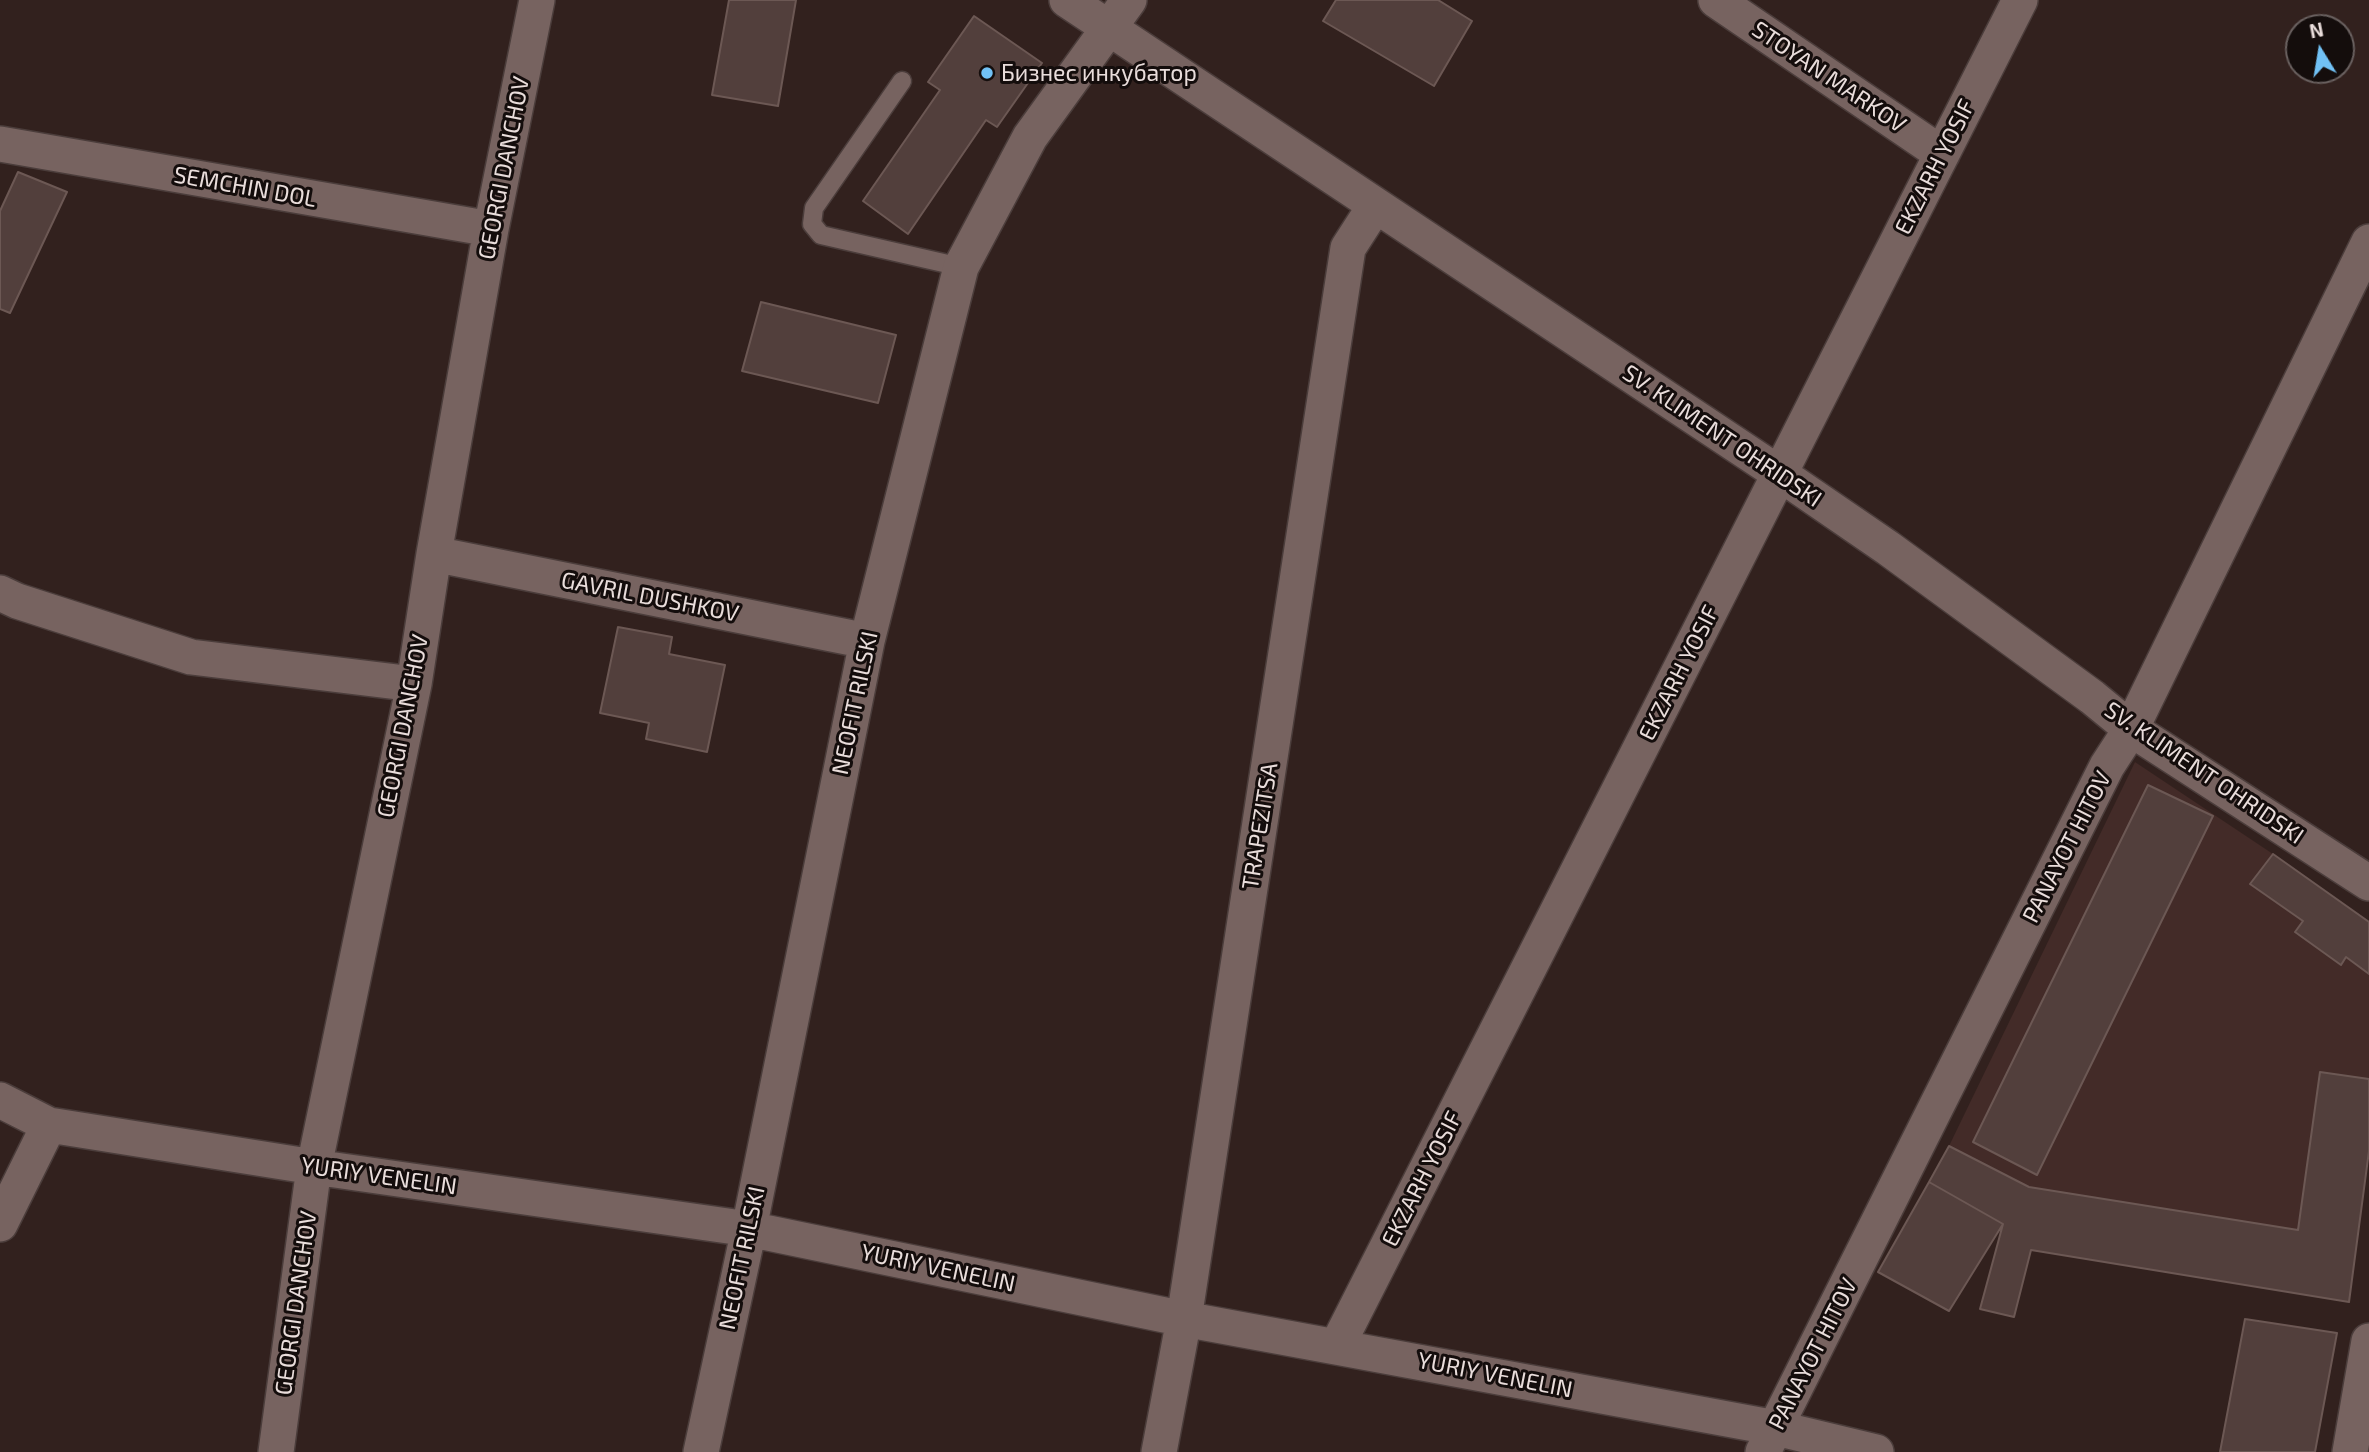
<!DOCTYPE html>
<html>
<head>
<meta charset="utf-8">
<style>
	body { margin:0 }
	#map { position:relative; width:2369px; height:1452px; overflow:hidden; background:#32211e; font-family:"Exo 2",sans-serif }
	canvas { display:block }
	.north { position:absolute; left:2285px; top:14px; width:70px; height:70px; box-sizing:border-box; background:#140d0c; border:2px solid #69605f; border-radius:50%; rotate:349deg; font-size:19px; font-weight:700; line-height:28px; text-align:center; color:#e9dddb }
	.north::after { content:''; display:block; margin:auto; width:24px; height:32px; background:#71c1f5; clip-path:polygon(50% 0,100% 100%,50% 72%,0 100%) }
</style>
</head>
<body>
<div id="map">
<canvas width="2369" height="1452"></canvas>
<div class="north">N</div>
</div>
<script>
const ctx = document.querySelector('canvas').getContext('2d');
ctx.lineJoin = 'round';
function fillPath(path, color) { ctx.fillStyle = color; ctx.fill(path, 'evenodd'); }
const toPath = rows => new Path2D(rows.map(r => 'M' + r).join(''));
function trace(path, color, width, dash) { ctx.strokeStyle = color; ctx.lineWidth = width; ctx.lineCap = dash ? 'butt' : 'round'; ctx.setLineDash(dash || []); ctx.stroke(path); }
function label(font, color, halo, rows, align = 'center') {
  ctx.font = font + ' "Exo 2",sans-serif'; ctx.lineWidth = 6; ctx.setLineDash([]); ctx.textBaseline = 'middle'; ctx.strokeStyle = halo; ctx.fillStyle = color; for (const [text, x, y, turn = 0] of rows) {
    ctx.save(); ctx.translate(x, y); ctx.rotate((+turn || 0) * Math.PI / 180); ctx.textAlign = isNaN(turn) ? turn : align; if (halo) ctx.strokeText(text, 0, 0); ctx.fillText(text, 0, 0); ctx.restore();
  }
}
const built = toPath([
	[2135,762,2273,854,2369,922,2369,1079,2320,1073,2298,1230,2029,1187,1949,1146]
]);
const building = toPath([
	[729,0,796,0,778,106,712,95,729,0],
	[1336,0,1438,0,1472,21,1434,86,1323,21,1336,0],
	[974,16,1042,63,997,127,986,120,908,234,863,201,940,90,928,82,974,16],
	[18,172,67,192,10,313,0,309,0,211,18,172],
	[761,302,896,335,878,403,742,371,761,302],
	[618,627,672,637,669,654,725,665,707,752,646,739,649,723,600,713,618,627],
	[2148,785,2213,816,2037,1175,1973,1142,2148,785],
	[2273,854,2369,922,2369,974,2346,957,2341,965,2295,932,2303,921,2250,884,2273,854],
	[2320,1072,2369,1079,2369,1151,2349,1302,2031,1250,2014,1317,1980,1309,2003,1224,1929,1182,1949,1146,2029,1187,2298,1230,2320,1072],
	[1929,1182,2003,1224,1949,1311,1878,1272,1929,1182],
	[2245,1319,2337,1333,2315,1452,2220,1452,2245,1319]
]);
const service = toPath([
	[902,81,814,208,812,224,821,235,961,267]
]);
const minor = toPath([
	[1067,0,1780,474,1888,548,2092,697,2131,729,2369,883],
	[1716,0,1942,154],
	[0,144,491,229],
	[434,554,867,641],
	[0,593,17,601,191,657,414,684],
	[0,1100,49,1125,314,1167,749,1229,1184,1319,1776,1428,1876,1452],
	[0,1224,49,1125],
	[1337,1346,2020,0],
	[276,1452,314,1167,414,684,434,554,491,229,537,0],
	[701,1452,749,1229,867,641,961,267,1030,137,1129,0],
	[1159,1452,1184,1319,1348,248,1375,206],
	[1763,1452,2107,766,2131,729,2369,242],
	[2350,1452,2369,1341]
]);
const markers = [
	[987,73,7,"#71c1f5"]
];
const poiNames = [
	["Бизнес инкубатор",1001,73]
];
const streetNames = [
	["STOYAN MARKOV",1829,77,34],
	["EKZARH YOSIF",1935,167,-63],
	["GEORGI DANCHOV",504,168,-79],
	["SEMCHIN DOL",245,187,10],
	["SV. KLIMENT OHRIDSKI",1722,436,34],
	["GAVRIL DUSHKOV",650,597,11],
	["EKZARH YOSIF",1679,673,-63],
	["NEOFIT RILSKI",855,703,-78],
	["GEORGI DANCHOV",403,726,-79],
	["SV. KLIMENT OHRIDSKI",2204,773,34],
	["TRAPEZITSA",1260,826,-81],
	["PANAYOT HITOV",2067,847,-63],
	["YURIY VENELIN",379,1176,8],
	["EKZARH YOSIF",1422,1179,-63],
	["NEOFIT RILSKI",742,1258,-78],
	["YURIY VENELIN",938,1268,12],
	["GEORGI DANCHOV",296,1303,-82],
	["PANAYOT HITOV",1813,1354,-63],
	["YURIY VENELIN",1495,1375,11]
];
fillPath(built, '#432b28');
fillPath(building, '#523f3c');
trace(building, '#6c5854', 2);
trace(service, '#4b3d3b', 21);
trace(minor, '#4b3d3b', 38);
trace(service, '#776360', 18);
trace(minor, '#776360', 35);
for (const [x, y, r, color] of markers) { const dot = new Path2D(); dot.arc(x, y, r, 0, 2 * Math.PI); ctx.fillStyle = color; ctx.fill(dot); trace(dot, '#140d0c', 2.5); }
label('23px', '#e9dddb', '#140d0c', poiNames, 'left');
label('23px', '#e9dddb', '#140d0c', streetNames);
</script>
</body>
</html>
